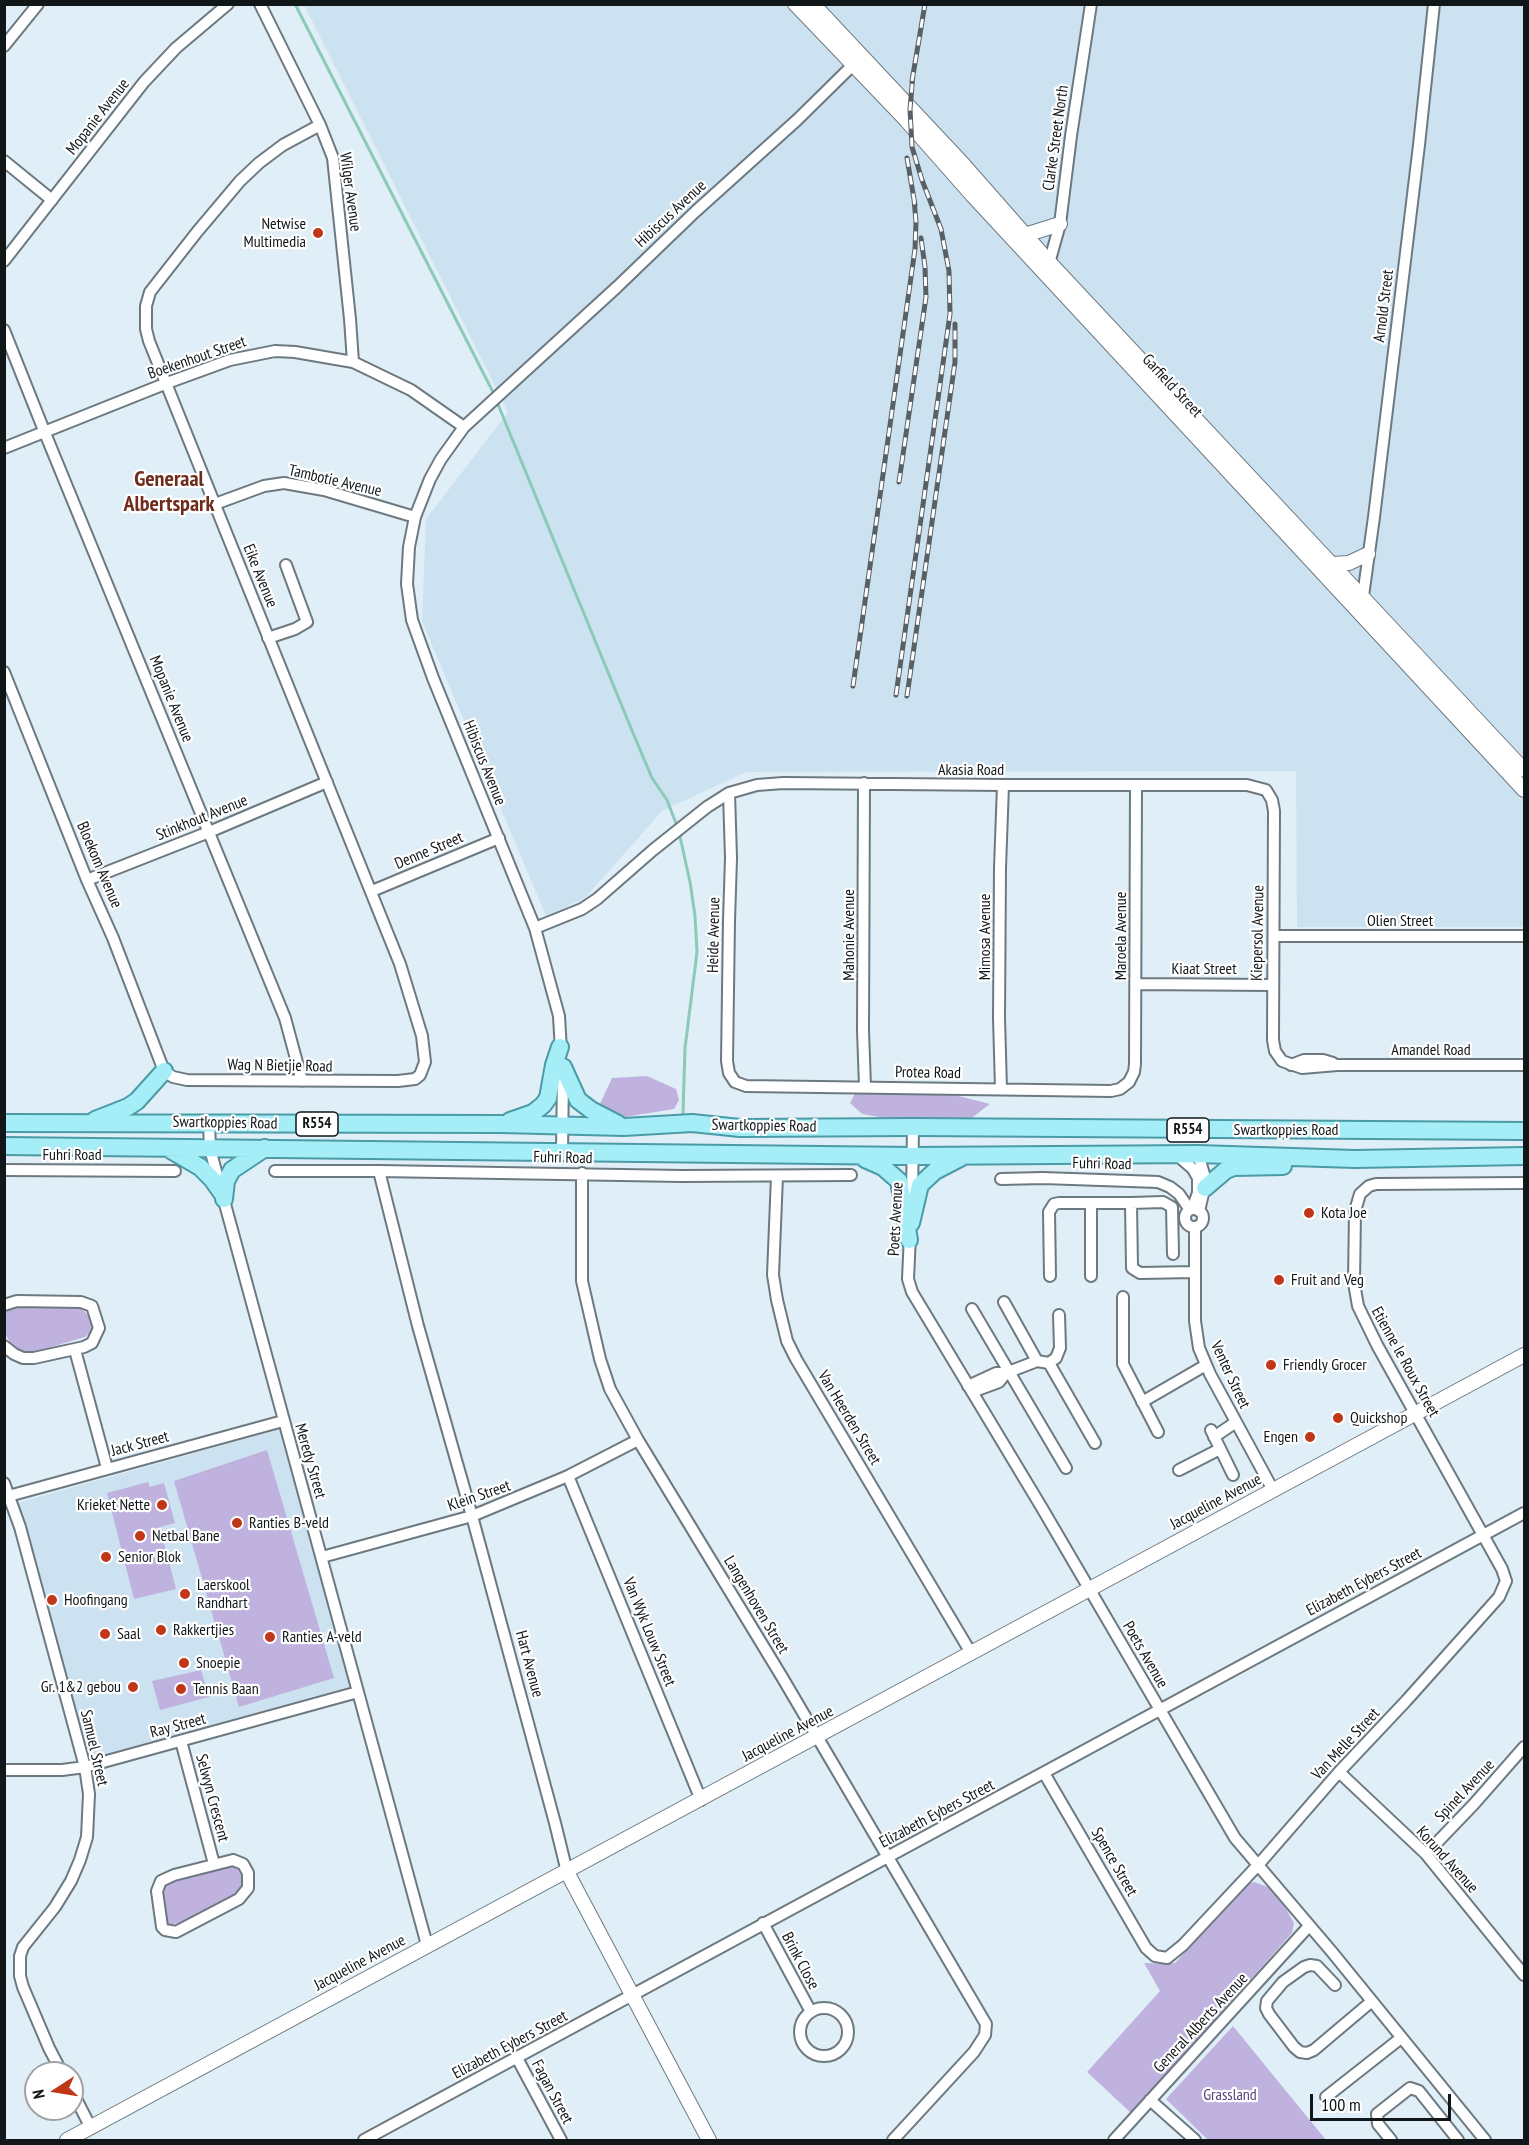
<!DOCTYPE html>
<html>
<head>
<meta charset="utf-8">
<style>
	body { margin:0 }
	#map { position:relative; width:1529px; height:2145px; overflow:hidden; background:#e0eef7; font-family:"PT Sans Narrow",sans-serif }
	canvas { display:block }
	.frame { position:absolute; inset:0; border:6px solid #111619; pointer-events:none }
	.north { position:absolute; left:24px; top:2061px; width:60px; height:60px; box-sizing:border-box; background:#fff; border:2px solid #a0a2a3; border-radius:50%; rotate:258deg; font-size:16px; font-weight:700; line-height:24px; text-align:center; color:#111619 }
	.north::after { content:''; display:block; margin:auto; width:21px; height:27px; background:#c03618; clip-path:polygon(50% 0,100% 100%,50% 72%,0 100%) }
	.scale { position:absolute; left:1310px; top:2094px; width:141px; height:27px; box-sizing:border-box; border:3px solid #111619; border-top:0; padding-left:8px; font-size:18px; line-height:21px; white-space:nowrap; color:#111619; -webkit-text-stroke:4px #fff; paint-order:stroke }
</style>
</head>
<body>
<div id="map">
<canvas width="1529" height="2145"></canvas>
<div class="frame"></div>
<div class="north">N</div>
<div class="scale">100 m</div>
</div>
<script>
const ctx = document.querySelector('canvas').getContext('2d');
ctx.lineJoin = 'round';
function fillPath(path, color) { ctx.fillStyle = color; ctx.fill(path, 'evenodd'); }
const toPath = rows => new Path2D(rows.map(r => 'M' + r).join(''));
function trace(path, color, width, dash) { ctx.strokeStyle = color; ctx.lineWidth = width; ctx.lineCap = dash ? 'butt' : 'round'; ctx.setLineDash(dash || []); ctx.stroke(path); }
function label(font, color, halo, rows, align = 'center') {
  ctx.font = font + ' "PT Sans Narrow",sans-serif'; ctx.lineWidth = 4.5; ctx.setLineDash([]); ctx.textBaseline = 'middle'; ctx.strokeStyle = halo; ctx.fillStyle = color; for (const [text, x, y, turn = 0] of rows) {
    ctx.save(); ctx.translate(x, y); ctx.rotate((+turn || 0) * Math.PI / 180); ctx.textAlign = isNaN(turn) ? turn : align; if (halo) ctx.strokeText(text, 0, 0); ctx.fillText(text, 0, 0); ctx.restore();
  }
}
const built = toPath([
	[304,5,1524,5,1524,927,1297,927,1296,771,746,772,662,811,585,898,546,916,422,621,426,519,508,412],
	[281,1429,352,1686,88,1759,17,1503]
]);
const green = toPath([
	[647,1076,676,1089,679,1100,674,1109,625,1117,600,1104,612,1078],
	[858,1088,939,1091,990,1104,969,1120,902,1121,862,1114,850,1103],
	[15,1307,81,1308,91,1318,93,1330,85,1337,38,1351,24,1352,12,1345,5,1334,4,1314,10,1308],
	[267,1450,334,1678,239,1707,174,1481],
	[148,1482,150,1487,164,1483,175,1523,160,1527,176,1589,134,1599,107,1493],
	[201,1670,209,1697,160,1710,152,1681],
	[228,1866,234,1866,241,1873,244,1883,242,1888,227,1900,185,1922,167,1925,160,1900,164,1884],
	[1254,1882,1268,1887,1285,1907,1294,1923,1292,1933,1131,2113,1087,2072,1160,1991,1144,1963,1168,1964,1175,1963,1248,1884],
	[1233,2026,1326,2140,1208,2140,1166,2099]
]);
const stream = toPath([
	[295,4,495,396],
	[497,402,633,733,652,778,667,800,677,826],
	[679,832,690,882,695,916,697,952,685,1048,683,1113]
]);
const minor = toPath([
	[260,4,320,125,333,158,350,319,353,362],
	[4,46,38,4],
	[4,161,52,200],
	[4,261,144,82,176,48,228,4],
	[1048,267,1060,224,1071,136,1091,4],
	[4,330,45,433,285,1018,302,1081],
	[4,448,167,383,230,360,275,351,295,352,353,362,411,390,464,427],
	[215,504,264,486,284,483,324,490,415,517],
	[1361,601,1363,596,1374,517,1419,145,1434,4],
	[268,638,295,629,307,622,286,565],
	[4,672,87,880,113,938,164,1071,173,1077,187,1080,398,1081,415,1079,420,1075,425,1062,422,1036,400,964,149,341,146,329,146,306,150,292,197,232,240,181,259,163,283,145,320,125],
	[864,783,863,1030,865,1087],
	[729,793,731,858,729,921,727,1061,729,1073,735,1082,746,1086,1111,1091,1120,1089,1129,1082,1134,1072,1135,1064,1136,785],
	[87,880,209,832,327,782],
	[372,891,499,838],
	[535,928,582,909,597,899,653,850,707,807,729,793,757,785,783,783,1003,785,1247,785,1266,790,1272,800,1274,811,1273,1040,1275,1051,1282,1061,1302,1068,1337,1065,1524,1065],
	[1275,936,1524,936],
	[1136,984,1272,985],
	[561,1051,559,1016,535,928,433,678,412,620,407,584,409,547,415,517,430,479,441,459,464,427,617,287,696,211,797,120,857,61],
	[1291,1065,1304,1060,1323,1060,1333,1063],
	[1001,1089,999,1018,1000,868,1003,785],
	[209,1122,210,1149,427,1945],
	[562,1153,563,1075],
	[1198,1154,1206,1181,1199,1211],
	[1177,1155,1193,1169,1198,1178,1198,1193,1192,1209],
	[4,1170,175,1171],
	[275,1171,379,1171,682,1176,851,1175],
	[379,1171,418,1326,472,1516,555,1823,567,1872],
	[582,1173,582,1281,600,1359,610,1389,638,1440,782,1677,986,2024,985,2035,974,2052,893,2140],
	[777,1176,773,1275,777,1300,787,1341,796,1359,971,1653],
	[1001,1179,1043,1178,1158,1182,1170,1187,1179,1194,1190,1210],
	[912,1196,913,1127],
	[1131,1203,1163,1202,1172,1207,1173,1254],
	'1185 1218a9 9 0 1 1 18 0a9 9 0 1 1-18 0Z',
	[1195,1227,1195,1321,1199,1348,1210,1374,1273,1490],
	[910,1235,908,1279,912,1292,1042,1508,1235,1838,1332,1952,1485,2140],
	[1050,1276,1049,1212,1054,1204,1059,1203,1131,1203,1132,1268,1140,1273,1195,1272],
	[1091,1276,1091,1203],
	[1123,1297,1123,1364,1158,1432],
	[1004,1302,1037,1361],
	[4,1305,17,1301,81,1302,92,1306,99,1328,92,1343,84,1347,34,1358,23,1358,14,1354,4,1346],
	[972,1309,1066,1468],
	[75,1350,107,1468],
	[1049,1363,1056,1358,1060,1348,1059,1315],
	[968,1386,996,1373,1006,1373,1037,1361,1049,1363,1095,1443],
	[972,1392,999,1382,1006,1373],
	[1142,1402,1206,1365],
	[1211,1430,1233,1475],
	[1214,1437,1236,1422],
	[1179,1470,1220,1449],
	[568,1476,701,1800],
	[4,1483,20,1527,85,1767,89,1794,87,1837,80,1860,71,1881,55,1907,23,1947,20,1956,20,1976,23,1987,49,2048,62,2073],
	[5,1497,283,1421],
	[322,1557,472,1516,568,1476,638,1440],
	[181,1741,214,1864],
	[4,1770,62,1770,85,1767,358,1692],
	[1339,1772,1426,1854,1524,1975],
	[1044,1773,1146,1948,1155,1956,1167,1958,1183,1945,1259,1864,1339,1772,1406,1701,1499,1597,1506,1581,1502,1569,1377,1345,1358,1306,1354,1283,1355,1211,1360,1194,1369,1186,1376,1184,1524,1183],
	[1426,1854,1474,1804,1524,1747],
	[233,1860,243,1864,248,1873,248,1888,239,1899,176,1932,165,1930,162,1927,157,1891,161,1881,174,1875,233,1860],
	[763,1923,811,2012],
	[1335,1985,1317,1966,1310,1965,1304,1967,1283,1982,1267,2001,1266,2008,1269,2014,1294,2047,1300,2052,1307,2053,1314,2050,1372,2001],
	'800 2032a24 24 0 1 1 48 0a24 24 0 1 1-48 0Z',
	[517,2058,561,2140],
	[72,2091,91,2128],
	[1326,2097,1401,2038],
	[1150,2100,1195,2140],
	[364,2140,1524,1513],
	[1114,2140,1309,1926],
	[1391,2140,1378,2124,1377,2114,1410,2088,1419,2091,1458,2140]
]);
const tertiary = toPath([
	[795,4,906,120,973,196,1524,790],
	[813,4,963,164,1050,263,1524,770],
	[1025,235,1060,224],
	[1333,564,1349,563,1368,554],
	[567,1872,709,2140],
	[67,2140,1524,1355]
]);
const primary = toPath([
	[563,1067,578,1100,591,1110,618,1124],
	[95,1120,128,1107,137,1101,164,1071],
	[510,1121,533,1113,543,1105,548,1098,554,1065,560,1047],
	[4,1123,500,1124,624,1127,692,1123,740,1128,913,1127,1524,1131],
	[4,1146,913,1156,1198,1154,1355,1159,1524,1156],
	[171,1150,200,1167,212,1179,222,1193],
	[865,1159,883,1167,899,1181,909,1240],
	[1205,1188,1226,1170,1234,1167,1283,1166],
	[224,1199,226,1181,232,1170,265,1148],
	[911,1223,920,1185,935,1171,962,1157]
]);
const rail = toPath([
	[912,81,925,4],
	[907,158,915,205],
	[899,482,926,297,925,267,921,238],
	[853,686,915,249,916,222,914,199],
	[896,695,950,314,949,271,941,229,922,180,912,147,910,109,913,74],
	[907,696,955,362,955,324]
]);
const markers = [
	[318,233,6,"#c03618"],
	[1309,1213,6,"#c03618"],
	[1279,1280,6,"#c03618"],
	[1271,1365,6,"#c03618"],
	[1338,1418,6,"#c03618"],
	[1310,1437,6,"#c03618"],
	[162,1505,6,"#c03618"],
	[237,1523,6,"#c03618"],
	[140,1536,6,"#c03618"],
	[106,1557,6,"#c03618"],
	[185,1594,6,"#c03618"],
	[52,1600,6,"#c03618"],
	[161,1630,6,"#c03618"],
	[105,1634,6,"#c03618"],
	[270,1637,6,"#c03618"],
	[184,1663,6,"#c03618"],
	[133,1687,6,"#c03618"],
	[181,1689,6,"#c03618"]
];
const shields = [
	[317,1124,42],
	[1188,1130,42]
];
const shieldNames = [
	["R554",317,1124],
	["R554",1188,1130]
];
const streetNames = [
	["Mopanie Avenue",98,117,-52],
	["Clarke Street North",1056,138,-82],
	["Wilger Avenue",350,192,82],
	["Hibiscus Avenue",671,214,-43],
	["Arnold Street",1384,306,-83],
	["Boekenhout Street",197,358,-19],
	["Garfield Street",1172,386,47],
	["Tambotie Avenue",335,481,13],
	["Eike Avenue",260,576,68],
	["Mopanie Avenue",171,699,68],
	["Hibiscus Avenue",484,763,68],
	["Akasia Road",971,770],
	["Stinkhout Avenue",202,818,-22],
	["Denne Street",429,851,-23],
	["Bloekom Avenue",99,865,67],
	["Olien Street",1400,921],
	["Kiepersol Avenue",1258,933,-89],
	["Heide Avenue",714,935,-89],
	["Mahonie Avenue",849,935,-90],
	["Maroela Avenue",1121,936,-90],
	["Mimosa Avenue",985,937,-90],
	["Kiaat Street",1204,969],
	["Amandel Road",1431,1050],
	["Wag N Bietjie Road",280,1066,1],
	["Protea Road",928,1073,1],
	["Swartkoppies Road",225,1123,1],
	["Swartkoppies Road",764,1126,1],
	["Swartkoppies Road",1286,1130],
	["Fuhri Road",72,1155],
	["Fuhri Road",563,1158,1],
	["Fuhri Road",1102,1164,1],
	["Poets Avenue",896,1219,-87],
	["Etienne le Roux Street",1405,1362,61],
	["Venter Street",1230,1375,65],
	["Van Heerden Street",849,1418,59],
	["Jack Street",140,1444,-15],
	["Meredy Street",310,1461,74],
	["Klein Street",479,1496,-19],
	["Jacqueline Avenue",1216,1502,-28],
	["Elizabeth Eybers Street",1364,1582,-28],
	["Langenhoven Street",756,1605,59],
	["Van Wyk Louw Street",649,1632,68],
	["Poets Avenue",1145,1655,60],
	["Hart Avenue",529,1664,75],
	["Ray Street",178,1726,-15],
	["Jacqueline Avenue",788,1734,-28],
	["Van Melle Street",1346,1744,-47],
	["Samuel Street",94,1748,77],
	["Spinel Avenue",1465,1791,-47],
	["Selwyn Crescent",212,1798,75],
	["Elizabeth Eybers Street",937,1814,-28],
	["Korund Avenue",1447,1860,48],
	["Spence Street",1114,1862,60],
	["Brink Close",800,1961,62],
	["Jacqueline Avenue",360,1963,-28],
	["General Alberts Avenue",1201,2023,-47],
	["Elizabeth Eybers Street",510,2045,-28],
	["Fagan Street",552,2092,62]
];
const poiNames = [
	["Netwise",306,224,"right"],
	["Multimedia",306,242,"right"],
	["Kota Joe",1321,1213],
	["Fruit and Veg",1291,1280],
	["Friendly Grocer",1283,1365],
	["Quickshop",1350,1418],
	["Engen",1298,1437,"right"],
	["Krieket Nette",150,1505,"right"],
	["Ranties B-veld",249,1523],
	["Netbal Bane",152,1536],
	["Senior Blok",118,1557],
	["Laerskool",197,1585],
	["Randhart",197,1603],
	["Hoofingang",64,1600],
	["Rakkertjies",173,1630],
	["Saal",117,1634],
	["Ranties A-veld",282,1637],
	["Snoepie",196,1663],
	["Gr. 1&2 gebou",121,1687,"right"],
	["Tennis Baan",193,1689]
];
const parkNames = [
	["Grassland",1230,2095]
];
const districtNames = [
	["Generaal",169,480],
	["Albertspark",169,505]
];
fillPath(built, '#cde2f0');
fillPath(green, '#c0b2df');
trace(stream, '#8ccab8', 3);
trace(minor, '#6d7981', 14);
trace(tertiary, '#6d7981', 16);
trace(primary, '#4a9ba5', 20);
trace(minor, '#fff', 10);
trace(tertiary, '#fff', 14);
trace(primary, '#a5eef7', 16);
trace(rail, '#586065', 5);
trace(rail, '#fff', 3, [9]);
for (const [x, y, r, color] of markers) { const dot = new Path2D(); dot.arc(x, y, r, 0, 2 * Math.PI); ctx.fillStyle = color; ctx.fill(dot); trace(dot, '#fff', 2); }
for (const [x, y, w] of shields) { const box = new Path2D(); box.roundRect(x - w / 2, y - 12, w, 24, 4.5); ctx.fillStyle = '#fff'; ctx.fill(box); trace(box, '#111619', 1.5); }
label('bold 15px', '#111619', null, shieldNames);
label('16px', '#111619', '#fff', streetNames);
label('16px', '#111619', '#fff', poiNames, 'left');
label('16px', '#58427e', '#fff', parkNames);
label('bold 22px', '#6f2c1d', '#fff', districtNames);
</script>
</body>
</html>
